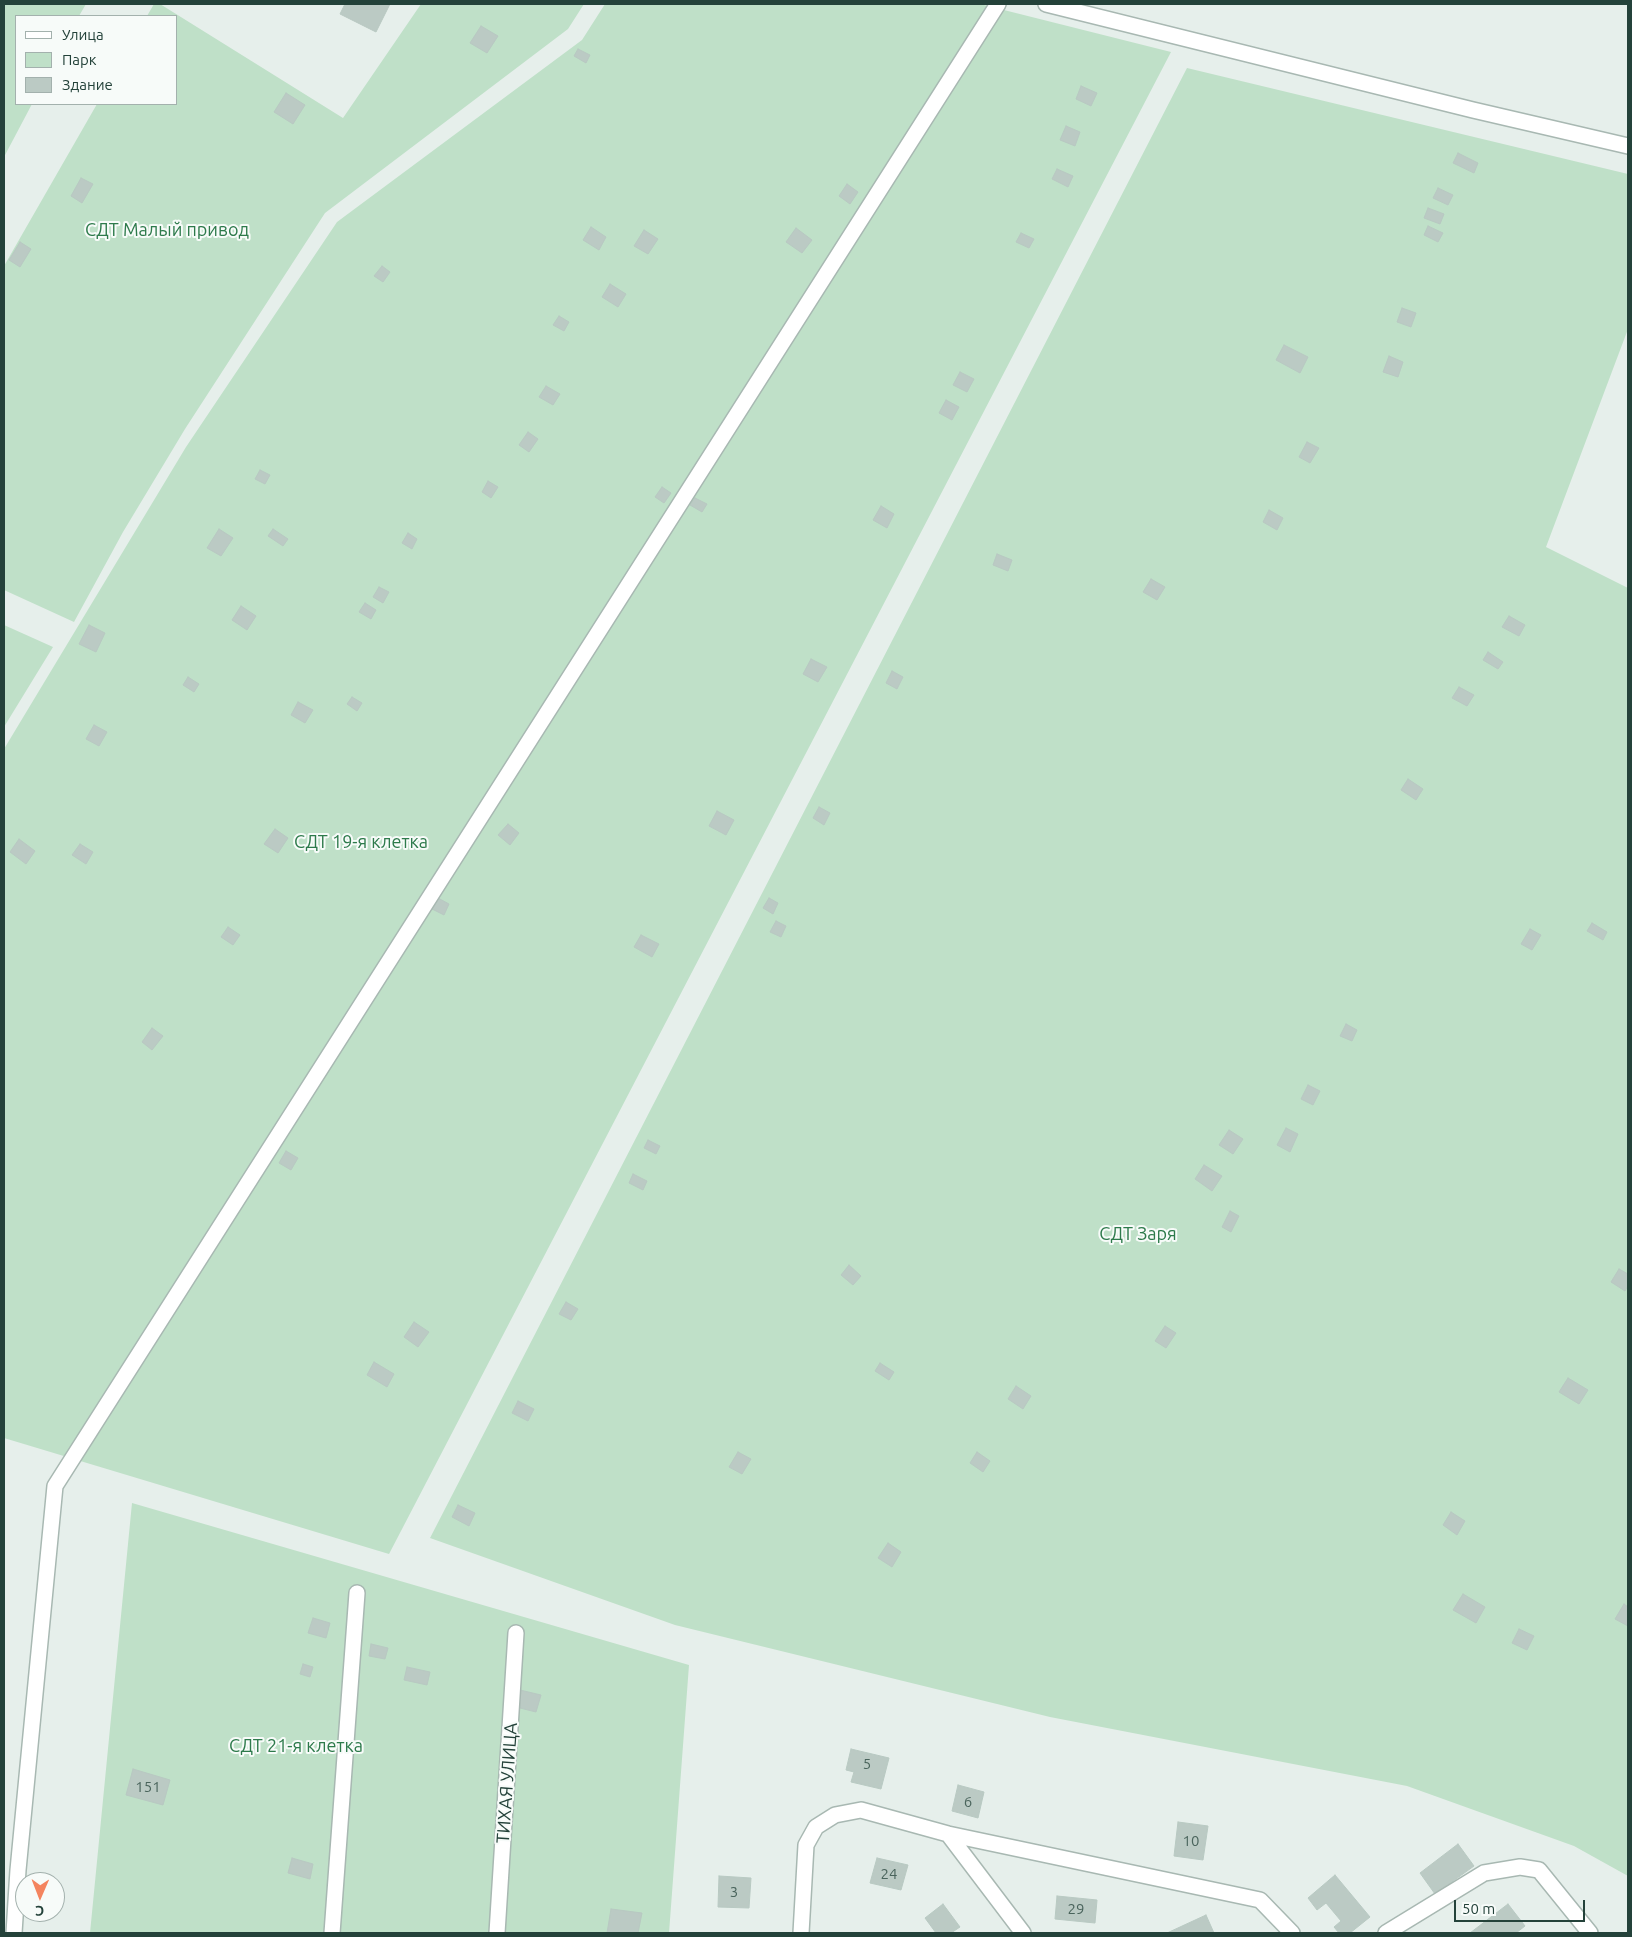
<!DOCTYPE html>
<html>
<head>
<meta charset="utf-8">
<style>
	body { margin:0 }
	#map { position:relative; width:1632px; height:1937px; overflow:hidden; background:#e6efeb; font-family:Ubuntu,sans-serif }
	canvas { display:block }
	.frame { position:absolute; inset:0; border:5px solid #24423a; pointer-events:none }
	.legend { position:absolute; left:15px; top:15px; width:162px; height:90px; box-sizing:border-box; background:#f7fbf9; border:1px solid #a3b1ad; margin:0; padding:6px 9px; list-style:none; font-size:15px; color:#24423a }
	.legend li { display:flex; align-items:center; gap:10px; height:25px }
	.legend b { width:25px; border:1px solid #a3b1ad }
	.north { position:absolute; left:15px; top:1872px; width:50px; height:50px; box-sizing:border-box; background:#f7fbf9; border:1px solid #a3b1ad; border-radius:50%; rotate:181deg; font-size:14px; font-weight:700; line-height:20px; text-align:center; color:#24423a }
	.north::after { content:''; display:block; margin:auto; width:18px; height:22px; background:#f4845f; clip-path:polygon(50% 0,100% 100%,50% 72%,0 100%) }
	.scale { position:absolute; left:1454px; top:1900px; width:131px; height:22px; box-sizing:border-box; border:2px solid #24423a; border-top:0; padding-left:6px; font-size:15px; line-height:18px; white-space:nowrap; color:#24423a; -webkit-text-stroke:4px #f7fbf9; paint-order:stroke }
</style>
</head>
<body>
<div id="map">
<canvas width="1632" height="1937"></canvas>
<div class="frame"></div>
<ul class="legend">
<li><b style="height:6px;background:#fff"></b>Улица</li>
<li><b style="height:14px;background:#bfe0c8"></b>Парк</li>
<li><b style="height:14px;background:#bbcac4"></b>Здание</li>
</ul>
<div class="north">С</div>
<div class="scale">50 m</div>
</div>
<script>
const ctx = document.querySelector('canvas').getContext('2d');
ctx.lineJoin = 'round';
function fillPath(path, color) { ctx.fillStyle = color; ctx.fill(path, 'evenodd'); }
const toPath = rows => new Path2D(rows.map(r => 'M' + r).join(''));
function trace(path, color, width, dash) { ctx.strokeStyle = color; ctx.lineWidth = width; ctx.lineCap = dash ? 'butt' : 'round'; ctx.setLineDash(dash || []); ctx.stroke(path); }
function label(font, color, halo, rows, align = 'center') {
  ctx.font = font + ' Ubuntu,sans-serif'; ctx.lineWidth = 4; ctx.setLineDash([]); ctx.textBaseline = 'middle'; ctx.strokeStyle = halo; ctx.fillStyle = color; for (const [text, x, y, turn = 0] of rows) {
    ctx.save(); ctx.translate(x, y); ctx.rotate((+turn || 0) * Math.PI / 180); ctx.textAlign = isNaN(turn) ? turn : align; if (halo) ctx.strokeText(text, 0, 0); ctx.fillText(text, 0, 0); ctx.restore();
  }
}
const green = toPath([
	[4,4,86,4,79,16,16,16,16,104,32,104,4,157],
	[154,4,160,4,343,118,421,4,584,4,568,29,325,213,185,429,123,532,74,622,4,590,4,266,97,104,176,104,176,16,147,16],
	[605,4,980,4,1171,52,389,1554,4,1438,4,749,186,447,337,222,582,40],
	[1187,68,1628,174,1628,329,1546,547,1628,588,1628,1876,1574,1846,1407,1786,1050,1717,675,1625,430,1538],
	[4,625,53,647,4,727],
	[132,1503,689,1665,669,1933,90,1933]
]);
const building = toPath([
	[345,4,390,4,376,32,340,14,345,4],
	[481,26,498,36,487,53,470,43,481,26],
	[578,49,590,55,586,63,574,56,578,49],
	[1081,86,1097,93,1091,106,1076,99,1081,86],
	[286,93,305,105,293,124,274,112,286,93],
	[1066,126,1080,132,1075,146,1060,140,1066,126],
	[1458,153,1478,163,1474,173,1453,163,1458,153],
	[1057,169,1073,176,1068,187,1052,179,1057,169],
	[81,178,93,184,82,203,71,196,81,178],
	[847,184,858,192,850,204,839,196,847,184],
	[1438,188,1453,195,1448,205,1433,198,1438,188],
	[1428,208,1444,214,1440,224,1424,218,1428,208],
	[1428,226,1443,233,1438,242,1424,235,1428,226],
	[591,227,606,237,599,250,583,240,591,227],
	[796,228,812,240,802,253,786,242,796,228],
	[644,230,658,239,648,254,634,246,644,230],
	[1021,233,1034,239,1029,248,1016,242,1021,233],
	[20,242,31,249,20,267,9,260,20,242],
	[382,266,390,272,383,282,374,276,382,266],
	[610,284,626,294,618,307,602,297,610,284],
	[1402,308,1416,313,1411,327,1397,322,1402,308],
	[559,316,569,322,564,331,553,325,559,316],
	[1284,345,1308,357,1300,373,1276,360,1284,345],
	[1389,356,1403,362,1398,377,1383,372,1389,356],
	[960,372,974,379,967,392,953,385,960,372],
	[546,386,560,394,553,405,539,397,546,386],
	[946,400,959,407,952,420,939,413,946,400],
	[528,432,538,439,529,452,519,445,528,432],
	[1307,442,1319,448,1310,463,1299,457,1307,442],
	[260,470,270,475,265,484,255,479,260,470],
	[488,481,498,487,491,498,482,492,488,481],
	[662,487,671,493,664,503,655,497,662,487],
	[695,498,707,504,702,512,690,505,695,498],
	[881,506,894,514,887,528,873,520,881,506],
	[1269,510,1283,518,1277,530,1263,522,1269,510],
	[219,529,233,538,221,556,207,548,219,529],
	[273,529,288,539,283,546,268,536,273,529],
	[408,533,417,539,412,549,402,543,408,533],
	[997,554,1012,560,1008,571,993,565,997,554],
	[1151,579,1165,587,1157,600,1143,592,1151,579],
	[379,587,389,592,383,603,373,597,379,587],
	[365,603,376,610,371,619,359,612,365,603],
	[241,606,256,616,247,630,232,620,241,606],
	[1509,616,1525,625,1519,636,1502,627,1509,616],
	[89,625,105,633,96,652,79,644,89,625],
	[1488,652,1503,662,1498,669,1483,660,1488,652],
	[811,659,827,667,818,682,803,674,811,659],
	[892,671,903,677,897,689,886,683,892,671],
	[188,677,199,684,194,692,183,685,188,677],
	[1459,687,1474,695,1467,706,1452,698,1459,687],
	[352,697,362,703,357,711,347,704,352,697],
	[298,702,313,710,305,723,291,715,298,702],
	[94,725,107,732,99,746,86,739,94,725],
	[1408,779,1423,789,1416,800,1401,790,1408,779],
	[819,807,830,813,824,825,813,818,819,807],
	[717,811,734,820,726,835,709,826,717,811],
	[508,824,519,833,510,845,498,835,508,824],
	[275,829,288,838,278,853,264,844,275,829],
	[19,839,35,851,26,864,10,852,19,839],
	[80,844,93,852,86,864,72,855,80,844],
	[438,898,449,904,444,915,432,909,438,898],
	[769,898,778,903,773,914,763,908,769,898],
	[776,921,786,926,781,937,770,932,776,921],
	[1592,923,1607,932,1603,940,1587,931,1592,923],
	[228,927,240,935,233,945,221,937,228,927],
	[1530,929,1541,935,1532,950,1521,944,1530,929],
	[641,935,659,944,652,957,634,947,641,935],
	[1346,1024,1357,1030,1352,1041,1340,1036,1346,1024],
	[152,1028,163,1036,152,1050,142,1042,152,1028],
	[1308,1085,1320,1091,1313,1105,1301,1099,1308,1085],
	[1286,1128,1298,1134,1290,1152,1277,1145,1286,1128],
	[1229,1130,1243,1139,1233,1154,1219,1145,1229,1130],
	[648,1140,660,1146,656,1154,644,1148,648,1140],
	[286,1151,298,1158,291,1170,279,1163,286,1151],
	[1204,1165,1222,1176,1212,1191,1195,1179,1204,1165],
	[633,1174,647,1181,643,1190,629,1183,633,1174],
	[1230,1211,1239,1216,1231,1232,1222,1227,1230,1211],
	[849,1265,861,1276,853,1285,841,1275,849,1265],
	[1619,1269,1628,1274,1628,1286,1625,1291,1611,1282,1619,1269],
	[566,1302,578,1309,571,1320,559,1314,566,1302],
	[414,1322,429,1332,418,1347,404,1337,414,1322],
	[1165,1326,1176,1333,1166,1348,1155,1341,1165,1326],
	[374,1362,394,1374,387,1387,367,1375,374,1362],
	[880,1363,894,1372,889,1380,875,1371,880,1363],
	[1568,1378,1588,1390,1579,1404,1559,1392,1568,1378],
	[1016,1386,1031,1396,1023,1409,1008,1399,1016,1386],
	[518,1401,534,1409,528,1421,512,1413,518,1401],
	[738,1452,751,1459,742,1474,729,1467,738,1452],
	[977,1452,990,1461,983,1472,970,1463,977,1452],
	[458,1505,475,1513,469,1526,452,1517,458,1505],
	[1451,1512,1465,1521,1457,1535,1443,1525,1451,1512],
	[888,1543,901,1552,892,1567,878,1558,888,1543],
	[1463,1594,1485,1607,1476,1623,1453,1610,1463,1594],
	[1624,1604,1628,1607,1628,1626,1615,1619,1624,1604],
	[313,1618,330,1623,326,1638,308,1633,313,1618],
	[1519,1629,1534,1636,1527,1650,1512,1643,1519,1629],
	[371,1644,388,1648,385,1659,369,1656,371,1644],
	[303,1664,313,1667,310,1677,300,1674,303,1664],
	[407,1667,430,1672,427,1685,404,1680,407,1667],
	[520,1690,541,1695,536,1712,516,1707,520,1690],
	[851,1749,889,1758,881,1789,851,1782,854,1772,846,1770,851,1749],
	[133,1769,170,1780,163,1805,126,1795,133,1769],
	[958,1785,984,1792,978,1818,952,1811,958,1785],
	[1178,1822,1208,1826,1203,1860,1174,1856,1178,1822],
	[1458,1844,1474,1866,1435,1894,1420,1873,1458,1844],
	[292,1858,313,1864,310,1879,288,1873,292,1858],
	[877,1858,908,1865,901,1890,870,1883,877,1858],
	[1335,1875,1370,1917,1350,1933,1339,1933,1334,1927,1341,1921,1326,1903,1317,1910,1308,1898,1335,1875],
	[719,1876,751,1878,749,1908,718,1907,719,1876],
	[1057,1896,1097,1900,1095,1923,1055,1919,1057,1896],
	[943,1904,960,1927,951,1933,936,1933,925,1918,943,1904],
	[1508,1904,1525,1926,1516,1933,1470,1933,1508,1904],
	[611,1909,642,1913,638,1933,607,1933,611,1909],
	[1206,1915,1214,1933,1167,1933,1206,1915]
]);
const minor = toPath([
	[1046,4,1473,110,1628,146],
	[948,1834,1023,1933],
	[14,1933,18,1870,55,1486,998,4],
	[332,1933,357,1593],
	[497,1933,516,1633],
	[801,1933,806,1845,816,1827,835,1815,861,1810,948,1834,1260,1900,1292,1933],
	[1386,1933,1484,1873,1520,1867,1539,1870,1590,1933]
]);
const numberNames = [
	["5",867,1764],
	["151",148,1787],
	["6",968,1802],
	["10",1191,1841],
	["24",889,1874],
	["3",734,1892],
	["29",1076,1909]
];
const parkNames = [
	["СДТ Малый привод",167,230],
	["СДТ 19-я клетка",361,842],
	["СДТ Заря",1138,1234],
	["СДТ 21-я клетка",296,1746]
];
const streetNames = [
	["ТИХАЯ УЛИЦА",507,1783,-86]
];
fillPath(green, '#bfe0c8');
fillPath(building, '#bbcac4');
trace(building, '#b8c9c2', 1);
trace(minor, '#a8b8b2', 18);
trace(minor, '#fff', 15);
label('15px', '#4a645c', null, numberNames);
label('18px', '#2d7a4b', '#f7fbf9', parkNames);
label('18px', '#24423a', '#f7fbf9', streetNames);
</script>
</body>
</html>
